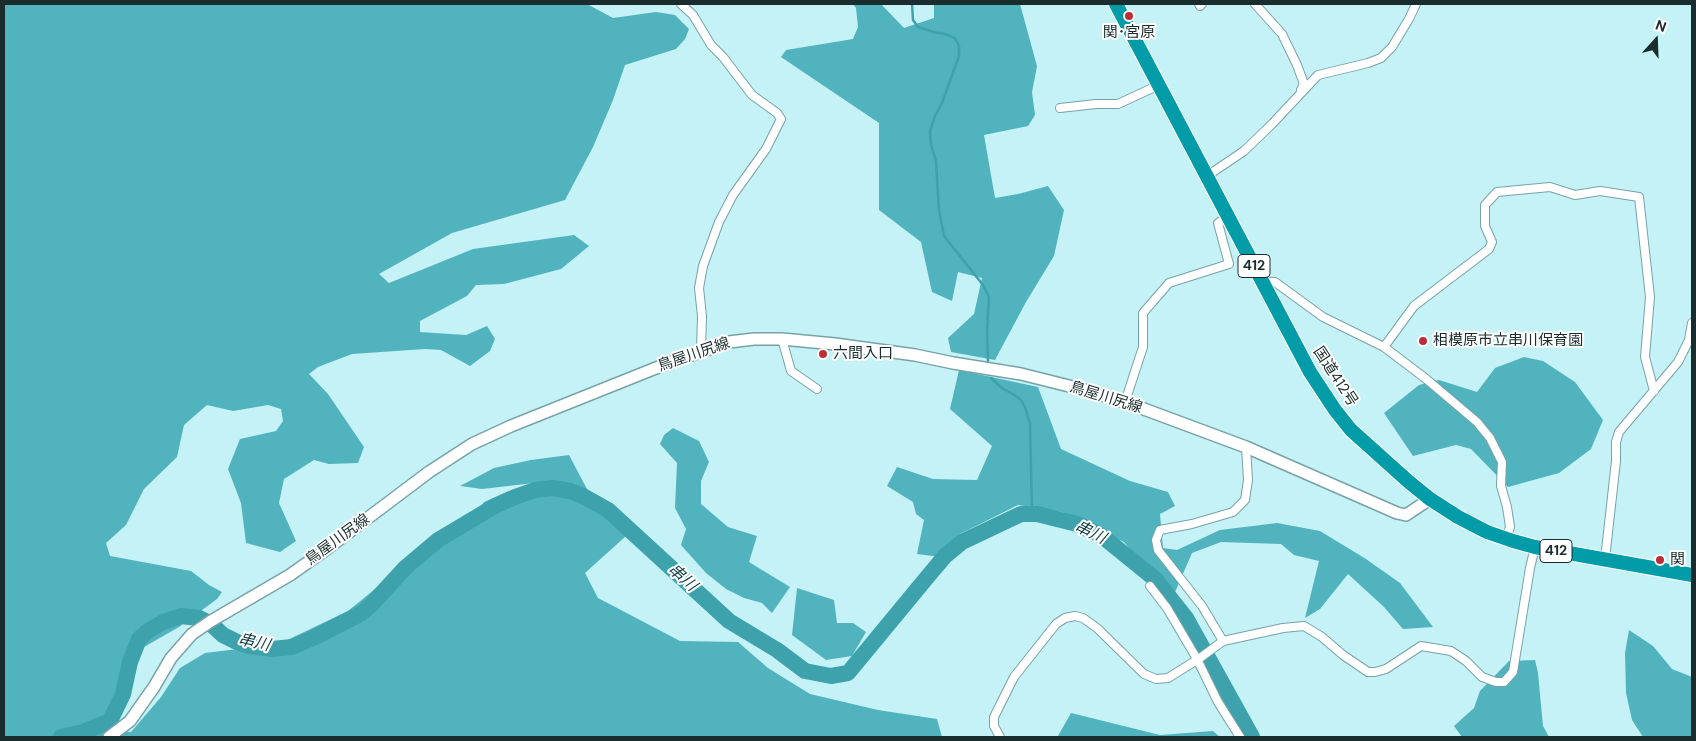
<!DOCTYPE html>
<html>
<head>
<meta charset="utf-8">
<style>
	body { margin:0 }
	#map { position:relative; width:1696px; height:741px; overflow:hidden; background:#c5f2f7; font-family:"DM Sans",sans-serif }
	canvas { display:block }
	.frame { position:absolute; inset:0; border:5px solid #1a2c2e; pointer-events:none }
	.north { position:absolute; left:1631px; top:15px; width:50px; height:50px; -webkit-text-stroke:4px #fff; paint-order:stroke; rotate:20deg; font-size:14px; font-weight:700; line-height:20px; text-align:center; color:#1a2c2e }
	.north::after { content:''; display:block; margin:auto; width:18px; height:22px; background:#1a2c2e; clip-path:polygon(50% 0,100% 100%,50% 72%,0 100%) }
</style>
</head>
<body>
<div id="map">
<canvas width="1696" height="741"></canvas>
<div class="frame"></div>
<div class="north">N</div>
</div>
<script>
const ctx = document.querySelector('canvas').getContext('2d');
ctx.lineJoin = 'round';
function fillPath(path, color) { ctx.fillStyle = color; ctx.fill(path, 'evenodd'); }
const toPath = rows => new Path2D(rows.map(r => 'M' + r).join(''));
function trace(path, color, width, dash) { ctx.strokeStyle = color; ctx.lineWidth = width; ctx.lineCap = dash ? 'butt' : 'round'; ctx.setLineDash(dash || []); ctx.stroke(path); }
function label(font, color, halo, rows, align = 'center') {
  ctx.font = font + ' "DM Sans","Noto Sans JP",sans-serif'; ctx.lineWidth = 4; ctx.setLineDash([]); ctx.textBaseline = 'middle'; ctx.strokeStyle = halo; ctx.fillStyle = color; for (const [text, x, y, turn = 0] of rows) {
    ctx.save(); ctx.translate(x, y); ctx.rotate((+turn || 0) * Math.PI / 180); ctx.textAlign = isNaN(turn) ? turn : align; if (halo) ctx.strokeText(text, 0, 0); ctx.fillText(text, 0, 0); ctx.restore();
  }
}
const forest = toPath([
	[4,4,587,4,613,18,656,12,675,15,689,29,685,39,676,49,625,65,613,100,593,147,565,200,452,233,379,274,389,283,473,249,574,235,589,246,561,269,504,284,476,285,467,296,420,321,420,332,466,335,487,326,495,339,490,351,470,366,441,350,425,349,352,354,318,367,309,374,328,394,364,447,358,463,329,464,314,460,284,479,279,503,296,541,280,552,246,543,241,503,228,469,240,439,276,431,283,421,281,409,268,405,233,411,207,405,184,425,177,457,144,489,126,525,106,543,110,556,191,571,209,585,222,592,217,599,179,627,137,651,114,700,103,730,131,732,161,697,180,668,205,653,279,644,348,611,391,576,410,556,437,539,458,522,479,510,484,502,509,491,575,498,604,515,626,536,585,573,598,598,680,641,738,642,768,668,810,694,878,710,937,719,942,737,4,737],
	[853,4,881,4,904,28,934,18,934,4,1020,4,1037,66,1032,92,1035,115,1028,126,984,135,995,198,1018,194,1048,186,1064,210,1054,256,1026,302,995,360,951,352,948,338,974,314,982,278,958,272,952,301,932,292,921,242,879,210,879,123,781,57,786,50,853,39,858,27,856,8],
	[1524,357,1543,361,1575,382,1603,420,1591,449,1559,473,1508,487,1471,449,1456,445,1413,456,1384,413,1419,385,1439,380,1477,392,1495,368],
	[959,370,1038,387,1061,449,1130,481,1168,492,1175,506,1160,514,1163,548,1177,550,1220,530,1277,523,1320,531,1366,559,1400,583,1433,627,1403,629,1384,607,1348,574,1320,609,1305,618,1319,561,1294,555,1281,544,1221,542,1192,553,1172,599,1124,542,1062,512,1018,505,960,534,941,557,917,554,924,520,916,514,913,502,887,486,897,467,933,479,977,480,992,446,950,409],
	[673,428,699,441,709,462,701,481,701,504,728,527,757,536,749,562,790,587,772,613,762,603,744,598,726,589,706,573,681,545,686,529,675,508,677,463,660,444,664,435],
	[569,455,588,491,577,486,551,481,482,489,460,486,494,468,531,460],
	[797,588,834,600,837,623,853,623,866,632,852,656,826,660,792,635],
	[1629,630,1653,646,1672,669,1692,677,1692,737,1643,737,1632,720,1626,693,1625,653],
	[1535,660,1538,673,1543,726,1549,737,1462,737,1454,726,1474,708,1480,691,1509,661],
	[1071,713,1160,735,1213,731,1220,737,1060,737,1058,736]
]);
const stream = toPath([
	[912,4,913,20,918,27,937,33,942,33,955,38,959,46,959,56,942,103,935,116,930,131,931,145,936,161,939,210,944,236,983,285,989,297,987,332,988,361],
	[991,378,1003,389,1013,394,1021,400,1025,407,1030,423,1032,514]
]);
const river = toPath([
	[61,737,83,732,110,721,123,694,130,662,139,639,148,631,163,622,181,616,199,618,211,624,223,635,237,642,249,646,272,649,292,647,313,638,362,613,371,605,406,567,438,540,495,506,515,497,535,490,553,488,570,491,583,496,608,510,729,621,777,650,805,671,831,676,848,673,929,575,945,556,962,542,1021,514,1037,514,1077,524,1102,536,1155,579,1186,618,1252,737]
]);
const street = toPath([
	[681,4,693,15,711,45,723,57,752,95,777,113,781,119,766,149,733,195,719,222,703,266,699,288,702,316,701,351],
	[1199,4,1200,6,1202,4],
	[1255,4,1282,34,1297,65,1304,84,1301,90],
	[1060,108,1096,104,1118,104,1159,85],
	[1207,176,1244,151,1272,124,1318,75,1368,63,1381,58,1392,47,1409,19,1416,4],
	[1262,282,1275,282,1323,317,1384,347,1414,306,1489,249,1492,242,1485,226,1485,205,1497,192,1550,187,1575,195,1600,191,1639,197,1650,297,1645,357,1654,391],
	[782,339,791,371,817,389],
	[1384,347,1425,378,1477,422,1490,438,1502,462,1501,486,1507,507,1510,527,1506,539],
	[1125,402,1143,347,1143,313,1169,283,1229,264,1218,223,1229,216],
	[1605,559,1616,461,1616,442,1619,432,1678,362,1689,340,1692,323],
	[1150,586,1167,608,1197,659,1218,702,1240,737],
	[1223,641,1202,606,1158,550,1156,540,1160,530,1192,524,1233,512,1245,500,1248,480,1246,447],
	[1000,737,994,726,994,717,1014,677,1056,624,1065,618,1075,616,1083,618,1097,628,1144,674,1156,679,1168,678,1200,658,1223,641,1283,628,1304,626,1322,637,1343,655,1368,672,1375,672,1386,669,1421,646,1451,651,1466,661,1482,677,1496,682,1504,682,1513,672,1530,568,1535,547]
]);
const secondary = toPath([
	[109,737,130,721,154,687,171,658,192,634,211,621,290,575,328,548,429,472,472,444,511,426,666,364,729,342,754,339,782,339,835,344,915,355,953,363,1021,374,1085,390,1125,402,1246,447,1397,513,1406,515,1430,499]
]);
const highway = toPath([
	[1116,4,1310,372,1335,410,1351,430,1409,482,1430,499,1458,517,1487,532,1513,541,1535,547,1692,575]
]);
const markers = [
	[1129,16,5,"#bd2d37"],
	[1423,341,5,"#bd2d37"],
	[823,354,5,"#bd2d37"],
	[1660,560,5,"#bd2d37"]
];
const shields = [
	[1254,266,32],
	[1556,551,32]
];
const shieldNames = [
	["412",1254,266],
	["412",1556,551]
];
const poiNames = [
	["関･宮原",1129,33,"center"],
	["相模原市立串川保育園",1433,341],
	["六間入口",833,354],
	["関",1670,560]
];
const streetNames = [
	["鳥屋川尻線",694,355,-19],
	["国道412号",1335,377,57],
	["鳥屋川尻線",1106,398,17],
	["鳥屋川尻線",338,540,-36]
];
const waterNames = [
	["串川",1090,533,26],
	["串川",682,578,42],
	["串川",254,643,13]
];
fillPath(forest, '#51b3bd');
trace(stream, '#3ea2ac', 2.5);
trace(river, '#3ea2ac', 16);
trace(street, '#77a2a6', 10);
trace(secondary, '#77a2a6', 14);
trace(highway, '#fff', 16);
trace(street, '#fff', 8);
trace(secondary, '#fff', 11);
trace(highway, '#029ca8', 14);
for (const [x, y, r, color] of markers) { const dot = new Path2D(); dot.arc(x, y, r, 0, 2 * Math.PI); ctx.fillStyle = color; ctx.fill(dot); trace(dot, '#fff', 2); }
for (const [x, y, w] of shields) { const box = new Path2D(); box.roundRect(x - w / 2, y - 11.5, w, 23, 4); ctx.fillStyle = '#fff'; ctx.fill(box); trace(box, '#1a2c2e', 1); }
label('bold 14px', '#1a2c2e', null, shieldNames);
label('15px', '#1a2c2e', '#fff', poiNames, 'left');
label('15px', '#1a2c2e', '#fff', streetNames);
label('italic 16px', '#113f43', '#fff', waterNames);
</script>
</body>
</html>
